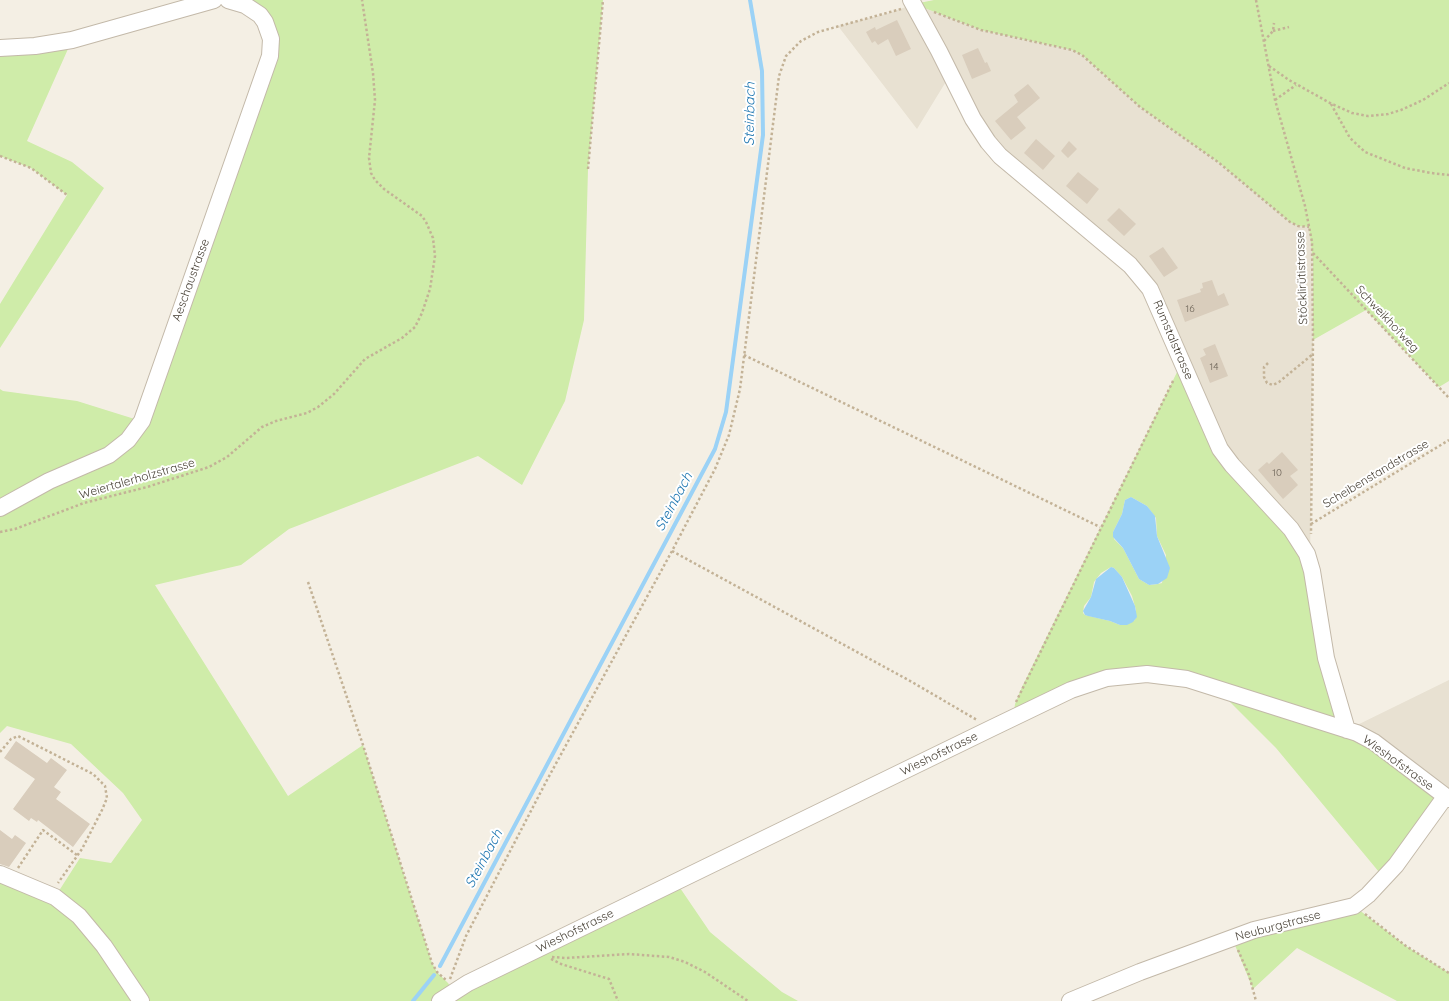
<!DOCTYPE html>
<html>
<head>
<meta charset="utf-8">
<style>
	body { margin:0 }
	canvas { display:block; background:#f4efe4 }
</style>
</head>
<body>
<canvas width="1449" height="1001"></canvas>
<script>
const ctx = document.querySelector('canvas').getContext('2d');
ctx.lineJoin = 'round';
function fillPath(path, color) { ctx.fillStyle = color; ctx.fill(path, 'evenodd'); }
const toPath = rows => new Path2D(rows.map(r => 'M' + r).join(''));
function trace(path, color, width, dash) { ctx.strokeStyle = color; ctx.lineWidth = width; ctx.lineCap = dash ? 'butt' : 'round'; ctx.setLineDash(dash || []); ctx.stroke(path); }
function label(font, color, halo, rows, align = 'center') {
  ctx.font = font + ' Quicksand,sans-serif'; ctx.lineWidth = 4; ctx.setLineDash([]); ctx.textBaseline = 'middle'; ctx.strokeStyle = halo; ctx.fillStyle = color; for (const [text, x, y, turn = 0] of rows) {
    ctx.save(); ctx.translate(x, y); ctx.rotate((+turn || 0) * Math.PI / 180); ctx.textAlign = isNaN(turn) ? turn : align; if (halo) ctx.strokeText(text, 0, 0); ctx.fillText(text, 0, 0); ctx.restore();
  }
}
const residential = toPath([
	[914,4,981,30,1072,50,1082,55,1140,107,1218,162,1298,226,1309,227,1313,262,1313,340,1310,562,1232,465,1155,298,1000,156,950,75,917,129,838,26,889,13],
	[1449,680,1449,799,1347,730]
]);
const green = toPath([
	[244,0,603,0,588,169,584,320,565,401,522,485,478,456,289,529,241,565,155,585,288,796,363,745,432,963,437,972,448,983,453,991,676,882,710,932,782,992,798,1001,0,1001,0,874,55,897,80,858,111,863,142,820,123,793,71,744,7,726,0,733,0,389,3,391,77,401,141,421,272,48],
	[934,0,1449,0,1449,381,1439,387,1366,310,1313,340,1313,262,1309,227,1298,226,1290,222,1218,162,1140,107,1082,55,1072,50,981,30,914,4],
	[72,40,27,141,72,162,104,188,0,348,0,304,67,195,31,168,0,156,0,48],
	[1182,362,1215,440,1296,535,1347,730,1445,797,1384,878,1276,748,1215,687,1128,675,1013,719,1015,704,1022,687],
	[1131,497,1147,506,1156,518,1157,536,1166,555,1162,583,1158,584,1149,585,1139,579,1123,548,1114,539,1113,532,1122,514,1125,500],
	[1111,567,1114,568,1122,577,1132,596,1136,610,1135,620,1120,625,1110,621,1085,615,1083,613,1084,606,1091,597,1094,582,1101,573],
	[1354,906,1406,946,1449,973,1449,1001,1397,1001,1297,948,1253,989,1232,938]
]);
const water = toPath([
	[1131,497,1147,506,1155,516,1157,536,1170,568,1167,578,1158,584,1149,585,1139,579,1123,548,1113,537,1113,532,1122,514,1125,500],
	[1111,567,1114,568,1122,577,1135,606,1137,617,1133,622,1127,625,1120,625,1110,621,1088,616,1085,615,1083,611,1091,597,1096,579]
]);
const stream = toPath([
	[440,966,715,449,726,412,763,135,762,71,750,0],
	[413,1001,434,975]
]);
const building = toPath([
	[897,20,911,49,896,56,888,39,878,45,875,41,872,43,866,32,875,27,876,30],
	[978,48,985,63,987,62,991,71,972,79,962,55],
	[1028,84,1040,98,1017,117,1026,128,1011,140,995,121,1018,102,1014,95],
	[1036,139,1055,156,1043,170,1024,153],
	[1069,141,1077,149,1068,158,1061,151],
	[1078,172,1099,189,1087,204,1066,186],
	[1119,208,1136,224,1124,236,1107,220],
	[1163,247,1178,268,1164,277,1149,256],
	[1212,280,1218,296,1224,293,1229,305,1185,322,1177,300,1201,292,1200,289,1203,288,1202,283],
	[1215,344,1228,376,1210,383,1200,358,1206,355,1203,349],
	[1282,452,1298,470,1290,476,1298,485,1283,499,1258,470,1267,462,1269,464],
	[16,741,47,763,51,758,67,770,54,787,61,792,56,799,90,824,73,847,38,820,37,822,31,818,29,821,13,809,35,779,4,758],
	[0,830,12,839,15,835,26,843,9,867,0,864]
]);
const path = toPath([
	[1256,0,1275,100,1305,206,1312,242,1313,340,1311,534],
	[934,12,981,30,1072,50,1082,55,1140,107,1218,162,1290,222,1298,226,1309,227],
	[1273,31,1289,27],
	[1264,41,1273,31,1274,23],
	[1269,66,1289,80,1330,103,1352,113,1368,116,1388,114,1401,110,1423,100,1449,83],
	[1275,100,1296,85],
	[1331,104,1350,138,1365,152,1405,168,1431,173,1449,175],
	[0,156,31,168,67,195],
	[588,169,603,0],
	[1313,253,1449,398],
	[744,355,1100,527],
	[1268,363,1264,367,1264,377,1267,383,1273,385,1279,382,1313,354],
	[1311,524,1449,440],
	[0,532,15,529,84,503,147,487,209,467,227,457,262,427,276,421,307,413,318,407,334,394,365,359,402,338,415,327,422,313,430,289,435,256,433,238,426,222,422,216,384,189,375,180,371,173,369,158,375,100,373,73,362,0],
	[672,551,912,682,977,720],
	[308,582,363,745,432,963,437,972,446,980],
	[1016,702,1174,379],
	[0,752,11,739,18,736,93,774,105,786,107,798,102,810,82,849,58,883],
	[18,868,43,830,77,855],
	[1365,914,1406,946,1449,973],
	[1238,950,1249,975,1256,1001],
	[552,957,566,958,629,954,669,957,685,962,705,972,748,1001],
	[551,959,561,964,609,979,618,1001],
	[450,979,466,936,547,780,672,551,715,469,729,435,740,389,779,76,786,56,801,41,818,32,901,9]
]);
const minor = toPath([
	[911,0,939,51,973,119,988,142,1000,156,1130,265,1150,289,1220,449,1232,465,1291,529,1307,554,1312,571,1326,658,1347,730],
	[0,48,35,46,72,40,214,0],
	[0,508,49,481,109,455,128,440,142,421,270,56,271,39,265,22,260,15,245,5,228,0],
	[0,874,55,897,79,916,104,946,141,1001],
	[440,1001,468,983,992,728,1071,690,1107,678,1147,674,1187,679,1357,733,1374,742,1449,799],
	[1070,1001,1140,972,1254,930,1354,906,1368,895,1396,865,1445,797]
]);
const numberNames = [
	["16",1190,309],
	["14",1214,367],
	["10",1277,473]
];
const streetNames = [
	["Stöcklirütistrasse",1302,278,-92],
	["Aeschaustrasse",191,280,-70],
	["Schweikhofweg",1387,319,47],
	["Rumstalstrasse",1173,340,67],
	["Scheibenstandstrasse",1376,474,-31],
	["Weiertalerholzstrasse",137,479,-16],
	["Wieshofstrasse",939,754,-26],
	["Wieshofstrasse",1398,763,36],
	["Neuburgstrasse",1278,926,-15],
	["Wieshofstrasse",575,931,-26]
];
const waterNames = [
	["Steinbach",750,114,-89],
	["Steinbach",674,502,-62],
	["Steinbach",484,859,-62]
];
fillPath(residential, '#e8e1d2');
fillPath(green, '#cfeca9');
fillPath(water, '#9bd2f6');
trace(stream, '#9bd2f6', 4);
fillPath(building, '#d9cdbc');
trace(minor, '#c3b9a9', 18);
trace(path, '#c3b296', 2.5, [2.5, 2.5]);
trace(minor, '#fff', 16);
label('10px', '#6b6256', null, numberNames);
label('12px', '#463f34', '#fff', streetNames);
label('italic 14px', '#2379b2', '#fff', waterNames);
</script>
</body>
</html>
